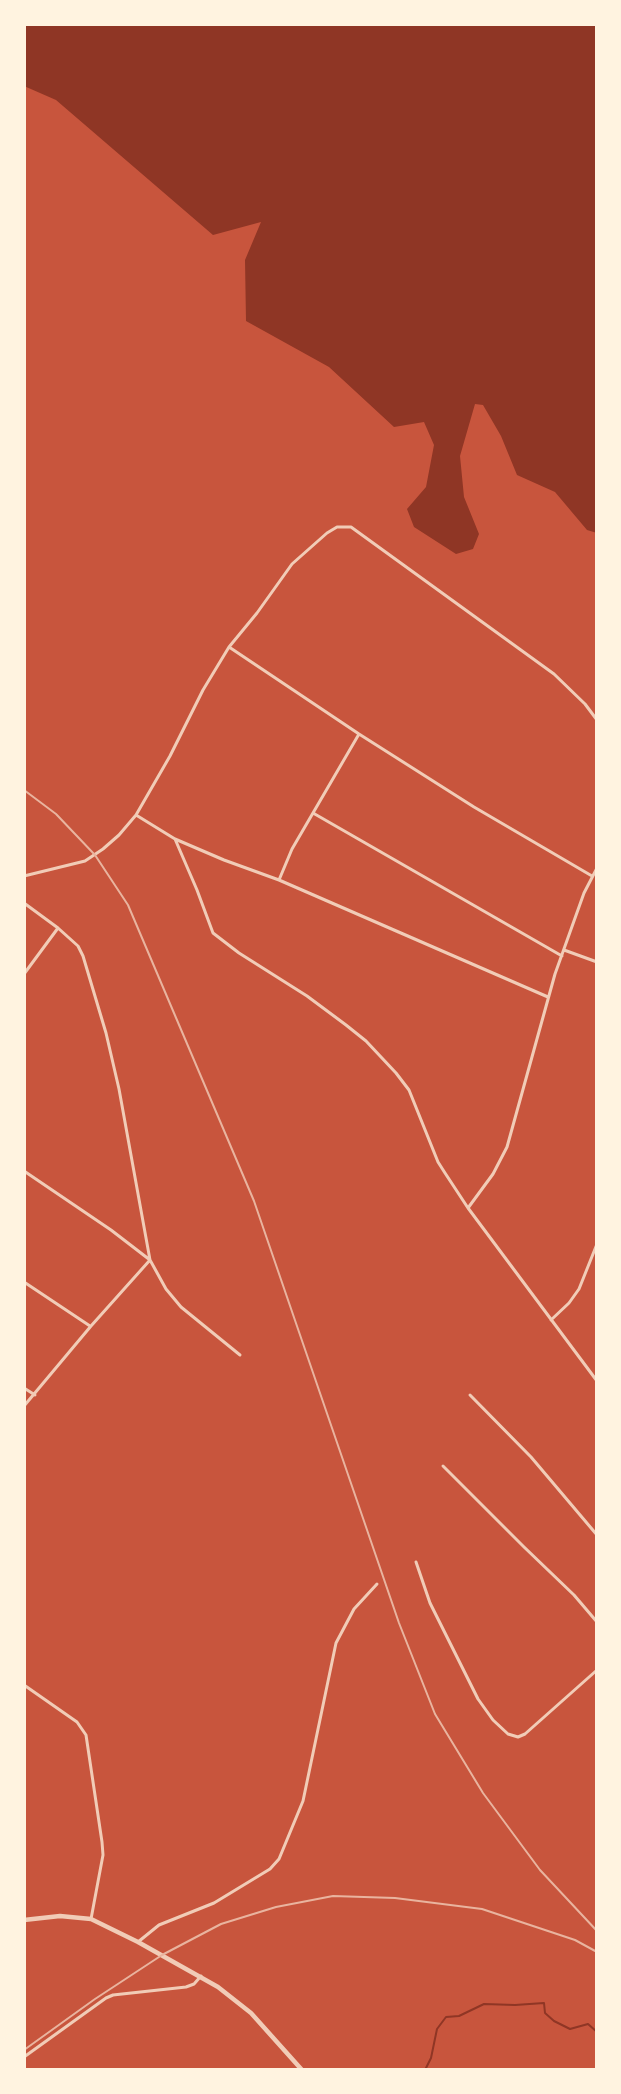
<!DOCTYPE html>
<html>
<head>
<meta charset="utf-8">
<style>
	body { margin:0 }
	#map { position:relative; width:621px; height:2094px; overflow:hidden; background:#c8553d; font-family:Lato,sans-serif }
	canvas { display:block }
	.frame { position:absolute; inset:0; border:26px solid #fff3e0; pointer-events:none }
</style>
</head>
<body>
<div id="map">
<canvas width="621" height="2094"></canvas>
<div class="frame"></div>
</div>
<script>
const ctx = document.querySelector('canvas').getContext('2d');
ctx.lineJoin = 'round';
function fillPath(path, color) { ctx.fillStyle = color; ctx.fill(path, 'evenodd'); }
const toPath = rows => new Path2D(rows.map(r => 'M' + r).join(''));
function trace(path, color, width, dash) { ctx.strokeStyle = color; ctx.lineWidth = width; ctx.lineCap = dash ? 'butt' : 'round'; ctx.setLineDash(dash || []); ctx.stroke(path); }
const water = toPath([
	[24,24,597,24,597,533,587,530,555,492,517,475,501,436,483,405,475,404,460,456,464,497,479,534,473,549,456,554,414,527,407,509,426,487,434,445,424,422,394,427,329,367,246,321,245,260,261,222,213,235,56,100,24,86]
]);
const stream = toPath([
	[425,2070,431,2058,437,2029,446,2017,459,2016,484,2004,515,2005,544,2003,545,2013,554,2021,570,2029,588,2024,597,2032]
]);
const minor = toPath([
	[229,647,359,734,474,807,592,876],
	[313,813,562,956],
	[136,815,175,839,224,860,279,880,548,997],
	[175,839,197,890,213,933,239,953,307,996,346,1025,366,1041,396,1073,409,1090,438,1162,445,1173,468,1208,597,1381],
	[24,876,85,861,103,849,119,835,136,815,170,756,203,690,229,647,257,613,292,564,327,533,337,527,351,527,554,674,585,704,597,720],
	[279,880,292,849,359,734],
	[24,903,58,928,78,946,83,956,106,1033,119,1089,150,1260,166,1289,181,1307,240,1355],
	[564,950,597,962],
	[24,974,58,928],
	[24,1171,111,1230,150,1260,91,1326,24,1406],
	[468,1208,493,1174,507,1147,555,974,584,893,597,868],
	[24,1282,90,1326],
	[551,1320,569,1303,579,1289,597,1244],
	[24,1388,35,1395],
	[470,1395,531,1457,597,1535],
	[443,1466,524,1547,574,1595,597,1622],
	[416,1562,430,1603,478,1699,493,1720,508,1734,518,1737,525,1734,597,1670],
	[24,1685,77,1722,86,1735,102,1842,103,1855,91,1919],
	[138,1942,159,1925,214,1903,270,1869,279,1859,303,1801,336,1643,354,1609,377,1584],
	[24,2057,106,1998,113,1995,186,1987,194,1984,201,1976]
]);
const tertiary = toPath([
	[24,1920,60,1916,91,1919,138,1942,218,1987,251,2013,302,2070]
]);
const rail = toPath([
	[24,790,56,814,95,855,128,905,254,1201,399,1623,435,1714,483,1793,540,1870,597,1931],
	[24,2050,95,1999,162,1955,221,1924,276,1907,333,1896,395,1898,482,1909,575,1940,597,1952]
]);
fillPath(water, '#8f3625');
trace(stream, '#8f3625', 2);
trace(minor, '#f1ccb7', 3);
trace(tertiary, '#f1ccb7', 4.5);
trace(rail, '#e9b49f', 2);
</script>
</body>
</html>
